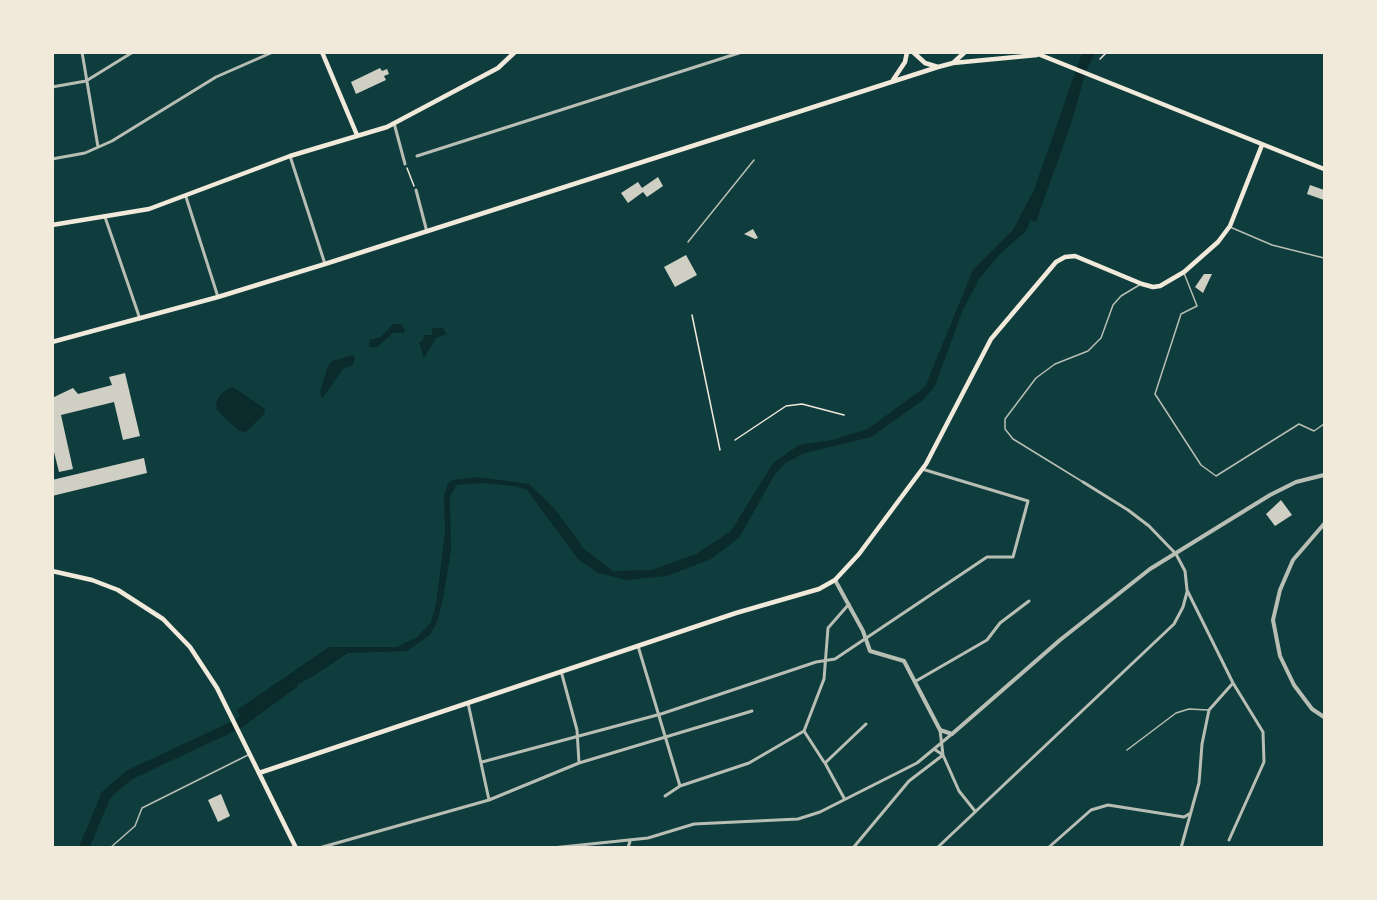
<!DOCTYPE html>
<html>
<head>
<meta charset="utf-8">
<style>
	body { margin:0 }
	#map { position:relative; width:1377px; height:900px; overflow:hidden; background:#0f3d3e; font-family:Inter,sans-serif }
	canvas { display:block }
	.frame { position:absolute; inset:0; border:54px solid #f1e9da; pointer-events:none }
</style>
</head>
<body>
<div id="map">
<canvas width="1377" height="900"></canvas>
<div class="frame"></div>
</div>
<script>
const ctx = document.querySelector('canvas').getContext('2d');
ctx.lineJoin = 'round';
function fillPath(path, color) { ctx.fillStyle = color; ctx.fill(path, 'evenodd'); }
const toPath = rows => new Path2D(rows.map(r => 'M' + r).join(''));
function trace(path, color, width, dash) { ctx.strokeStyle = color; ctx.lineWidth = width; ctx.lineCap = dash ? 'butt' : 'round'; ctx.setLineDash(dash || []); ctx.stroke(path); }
const water = toPath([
	[1082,53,1095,53,1086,71,1071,124,1036,222,1031,220,1026,231,1001,253,979,279,962,312,935,386,923,400,871,437,805,453,785,463,775,474,739,538,711,559,667,576,626,580,598,573,578,559,527,490,515,486,483,483,457,485,450,496,451,550,444,593,438,620,430,635,407,651,348,653,312,677,265,700,249,715,245,726,237,710,329,647,397,647,417,637,425,629,431,622,436,604,445,532,444,496,448,483,453,480,478,477,529,484,554,508,584,549,613,571,652,570,696,554,731,531,773,463,799,445,832,440,868,429,925,387,973,270,1013,230,1034,190],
	[393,324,401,324,405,330,404,333,393,333,377,347,369,347,369,340,381,337],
	[432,328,443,328,447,334,436,338,424,358,419,342,423,341,424,335,432,335],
	[353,355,355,359,353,365,343,369,322,399,320,392,328,366,332,361],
	[233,387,265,409,264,414,246,432,239,431,217,410,216,403,220,395,227,389]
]);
const river = toPath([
	[84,848,106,795,129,775,238,724,293,684]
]);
const building = toPath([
	[380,68,382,71,387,69,389,74,384,76,386,80,356,94,351,82],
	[658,177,663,186,647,197,643,192,628,203,621,193,638,182,642,188],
	[1310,185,1324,190,1324,200,1307,194],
	[753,229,758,238,755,239,744,234],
	[686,255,697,275,675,287,664,267],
	[1204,274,1212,274,1203,293,1195,287],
	[125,373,140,436,123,440,114,402,61,415,73,469,59,472,52,444,52,398,73,388,78,394,112,385,109,377],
	[144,458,147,473,52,496,52,480],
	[1281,500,1292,515,1275,526,1266,514],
	[221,794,230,816,218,822,208,800]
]);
const path = toPath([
	[1100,59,1107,52],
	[407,168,414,186],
	[692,315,720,450],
	[735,440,786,406,802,404,844,415]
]);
const service = toPath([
	[1230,227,1272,245,1324,258],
	[688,242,754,160],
	[1184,273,1197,306,1181,314,1155,394,1201,465,1216,476,1299,424,1314,431,1324,424],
	[1083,482,1013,439,1005,429,1005,419,1036,378,1055,364,1088,351,1101,338,1113,305,1121,296,1141,284],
	[1127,750,1176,713,1189,709,1208,710],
	[110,848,135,826,142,808,248,755]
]);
const minor = toPath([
	[82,52,98,147],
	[52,87,86,81,133,52],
	[394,123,405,164],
	[290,156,325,264],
	[417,156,742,52],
	[52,159,85,153,112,141,216,77,273,52],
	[416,190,427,232],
	[186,197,218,297],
	[105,217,140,319],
	[1083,482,1128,510,1149,526,1176,554,1185,571,1187,590,1233,683,1263,732,1264,762,1229,840],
	[638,646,680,786],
	[561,671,577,730,579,763],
	[916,681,987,640,1000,623,1029,601],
	[468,703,489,800],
	[940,730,943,755,959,791,975,811],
	[804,731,824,762],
	[482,762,661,714,816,662,835,659,987,557,1013,557,1028,501,922,469],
	[665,796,680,786,749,763,804,731,824,679,828,628,849,604],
	[844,798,825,763,866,724],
	[319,848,489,800,579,763,752,711],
	[552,848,648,838,694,824,798,819,820,812,917,763,952,734],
	[628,848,630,841],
	[853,848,909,781,943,755,934,749],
	[937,848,1174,624,1183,607,1187,592],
	[1048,848,1091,810,1108,805,1184,817,1189,814],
	[1181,848,1199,783,1202,744,1209,710,1233,683]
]);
const tertiary = toPath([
	[1324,524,1293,560,1280,590,1273,620,1280,656,1294,685,1312,709,1324,717],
	[835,580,863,631,870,651,904,661,940,730,952,734,1060,640,1150,569,1270,495,1296,482,1324,475]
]);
const secondary = toPath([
	[322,52,357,135],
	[52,225,149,209,290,156,387,127,498,68,515,52],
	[259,773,736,613,819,589,835,580,859,554,926,464,991,339,1056,262,1065,257,1075,256,1142,284,1153,287,1160,286,1184,272,1218,242,1230,226,1262,145]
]);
const primary = toPath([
	[913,52,925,63,938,67,953,63,965,52],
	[1033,52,1324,169],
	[953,63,1037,55],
	[893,80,905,62,907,52],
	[52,342,218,297,325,264,938,67],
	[52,571,92,580,118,590,163,619,190,647,217,688,296,848]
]);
fillPath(water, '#0a2a2b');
trace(river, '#0a2a2b', 10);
fillPath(building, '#cfcfc3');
trace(path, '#f1e9da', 1.5);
trace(service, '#b8beb3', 1.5);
trace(minor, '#b8beb3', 3);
trace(tertiary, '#b8beb3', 4);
trace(secondary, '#f1e9da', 4.5);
trace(primary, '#f1e9da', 4.5);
</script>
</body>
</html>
